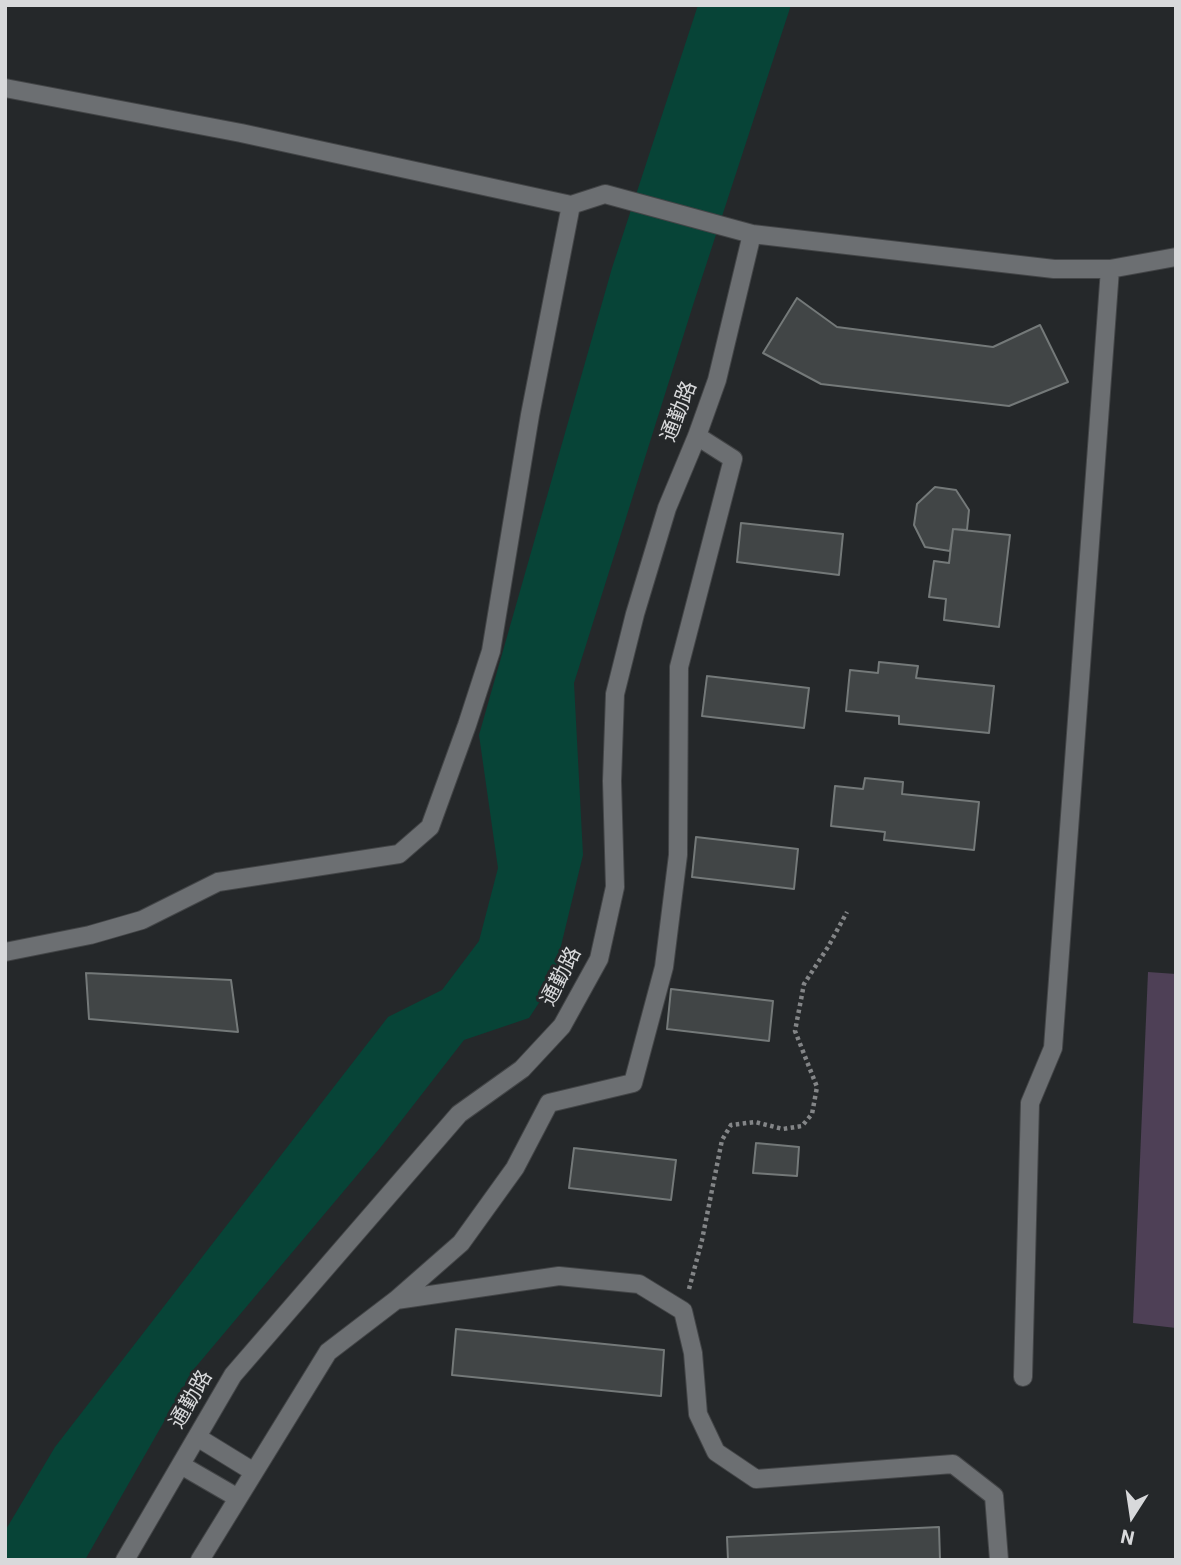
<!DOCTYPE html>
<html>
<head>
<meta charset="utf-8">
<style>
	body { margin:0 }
	#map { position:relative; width:1181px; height:1565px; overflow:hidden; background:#25282a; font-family:Roboto,sans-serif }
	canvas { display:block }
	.frame { position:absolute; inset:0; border:7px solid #d8d9db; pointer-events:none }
	.north { position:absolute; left:1097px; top:1481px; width:70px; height:70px; -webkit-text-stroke:5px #25282a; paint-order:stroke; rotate:192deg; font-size:19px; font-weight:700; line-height:28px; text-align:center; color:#d8d9db }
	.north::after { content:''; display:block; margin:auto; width:24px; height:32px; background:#d8d9db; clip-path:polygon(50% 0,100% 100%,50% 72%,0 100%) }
</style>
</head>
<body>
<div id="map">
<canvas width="1181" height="1565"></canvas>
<div class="frame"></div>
<div class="north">N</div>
</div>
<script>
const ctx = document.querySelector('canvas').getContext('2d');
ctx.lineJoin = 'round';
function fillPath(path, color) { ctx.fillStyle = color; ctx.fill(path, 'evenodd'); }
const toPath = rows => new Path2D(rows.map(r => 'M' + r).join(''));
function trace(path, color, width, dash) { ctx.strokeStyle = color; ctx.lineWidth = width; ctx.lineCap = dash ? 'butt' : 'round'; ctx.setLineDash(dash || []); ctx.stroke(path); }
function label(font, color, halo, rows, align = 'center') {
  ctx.font = font + ' Roboto,"Noto Sans SC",sans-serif'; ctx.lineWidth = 6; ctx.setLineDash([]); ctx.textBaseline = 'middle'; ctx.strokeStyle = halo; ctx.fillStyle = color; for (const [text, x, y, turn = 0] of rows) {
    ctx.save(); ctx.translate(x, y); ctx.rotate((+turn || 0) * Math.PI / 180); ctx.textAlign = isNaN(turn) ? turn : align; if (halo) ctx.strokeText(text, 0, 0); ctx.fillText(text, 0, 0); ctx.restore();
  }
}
const green = toPath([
	[1148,972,1176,974,1176,1328,1133,1323]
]);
const water = toPath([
	[698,5,791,5,694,302,574,683,583,855,552,983,529,1018,464,1040,380,1148,194,1369,85,1560,5,1560,5,1531,55,1447,388,1017,442,990,479,941,498,868,479,735,612,268]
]);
const building = toPath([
	[797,298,837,327,993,347,1040,325,1068,382,1009,406,821,384,763,353,797,298],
	[935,487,956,490,969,510,967,530,953,529,950,551,925,547,914,525,917,504,935,487],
	[741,523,843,534,839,575,737,562,741,523],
	[953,529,1010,535,999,627,944,620,946,599,929,597,934,561,949,563,953,529],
	[879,662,918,666,916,678,994,686,989,733,899,724,899,716,846,711,850,670,878,673,879,662],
	[707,676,809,688,804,728,702,716,707,676],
	[865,778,903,782,902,794,979,802,974,850,884,840,885,832,831,826,835,786,863,789,865,778],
	[696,837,798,849,794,889,692,877,696,837],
	[86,973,231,980,238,1032,89,1019,86,973],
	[671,989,773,1001,769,1041,667,1029,671,989],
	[756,1143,799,1147,797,1176,753,1173,756,1143],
	[574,1148,676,1160,671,1200,569,1188,574,1148],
	[456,1329,664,1350,661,1396,452,1375,456,1329],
	[939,1527,940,1560,728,1560,727,1537,939,1527]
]);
const path = toPath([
	[689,1289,702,1240,722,1140,731,1125,755,1122,783,1129,802,1126,812,1114,817,1087,795,1031,804,984,828,947,847,912]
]);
const minor = toPath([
	[5,88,241,133,571,205,605,194,752,234,1054,269,1110,269,1176,257],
	[5,952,90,935,142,920,218,882,399,854,430,827,467,725,491,651,530,415,571,205],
	[396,1300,559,1276,639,1284,683,1311,693,1353,698,1414,716,1452,756,1479,953,1464,994,1496,999,1560],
	[1023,1377,1030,1103,1053,1048,1110,269],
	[197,1437,254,1472],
	[181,1465,238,1498],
	[125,1560,233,1375,459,1114,522,1069,562,1026,599,959,615,887,612,781,615,694,635,614,667,508,697,436,717,380,752,234],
	[200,1560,328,1352,396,1300,461,1243,515,1168,549,1103,633,1083,664,967,678,855,679,667,733,459,697,436]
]);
const streetNames = [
	["通勤路",680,412,-69],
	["通勤路",562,977,-63],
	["通勤路",192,1400,-60]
];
fillPath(green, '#4e4056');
fillPath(water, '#074437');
fillPath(building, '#414546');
trace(building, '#747979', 2);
trace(minor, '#434547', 20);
trace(path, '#838587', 4.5, [3.5, 3.5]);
trace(minor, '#6c6f72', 18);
label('21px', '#d8d9db', '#25282a', streetNames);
</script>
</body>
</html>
